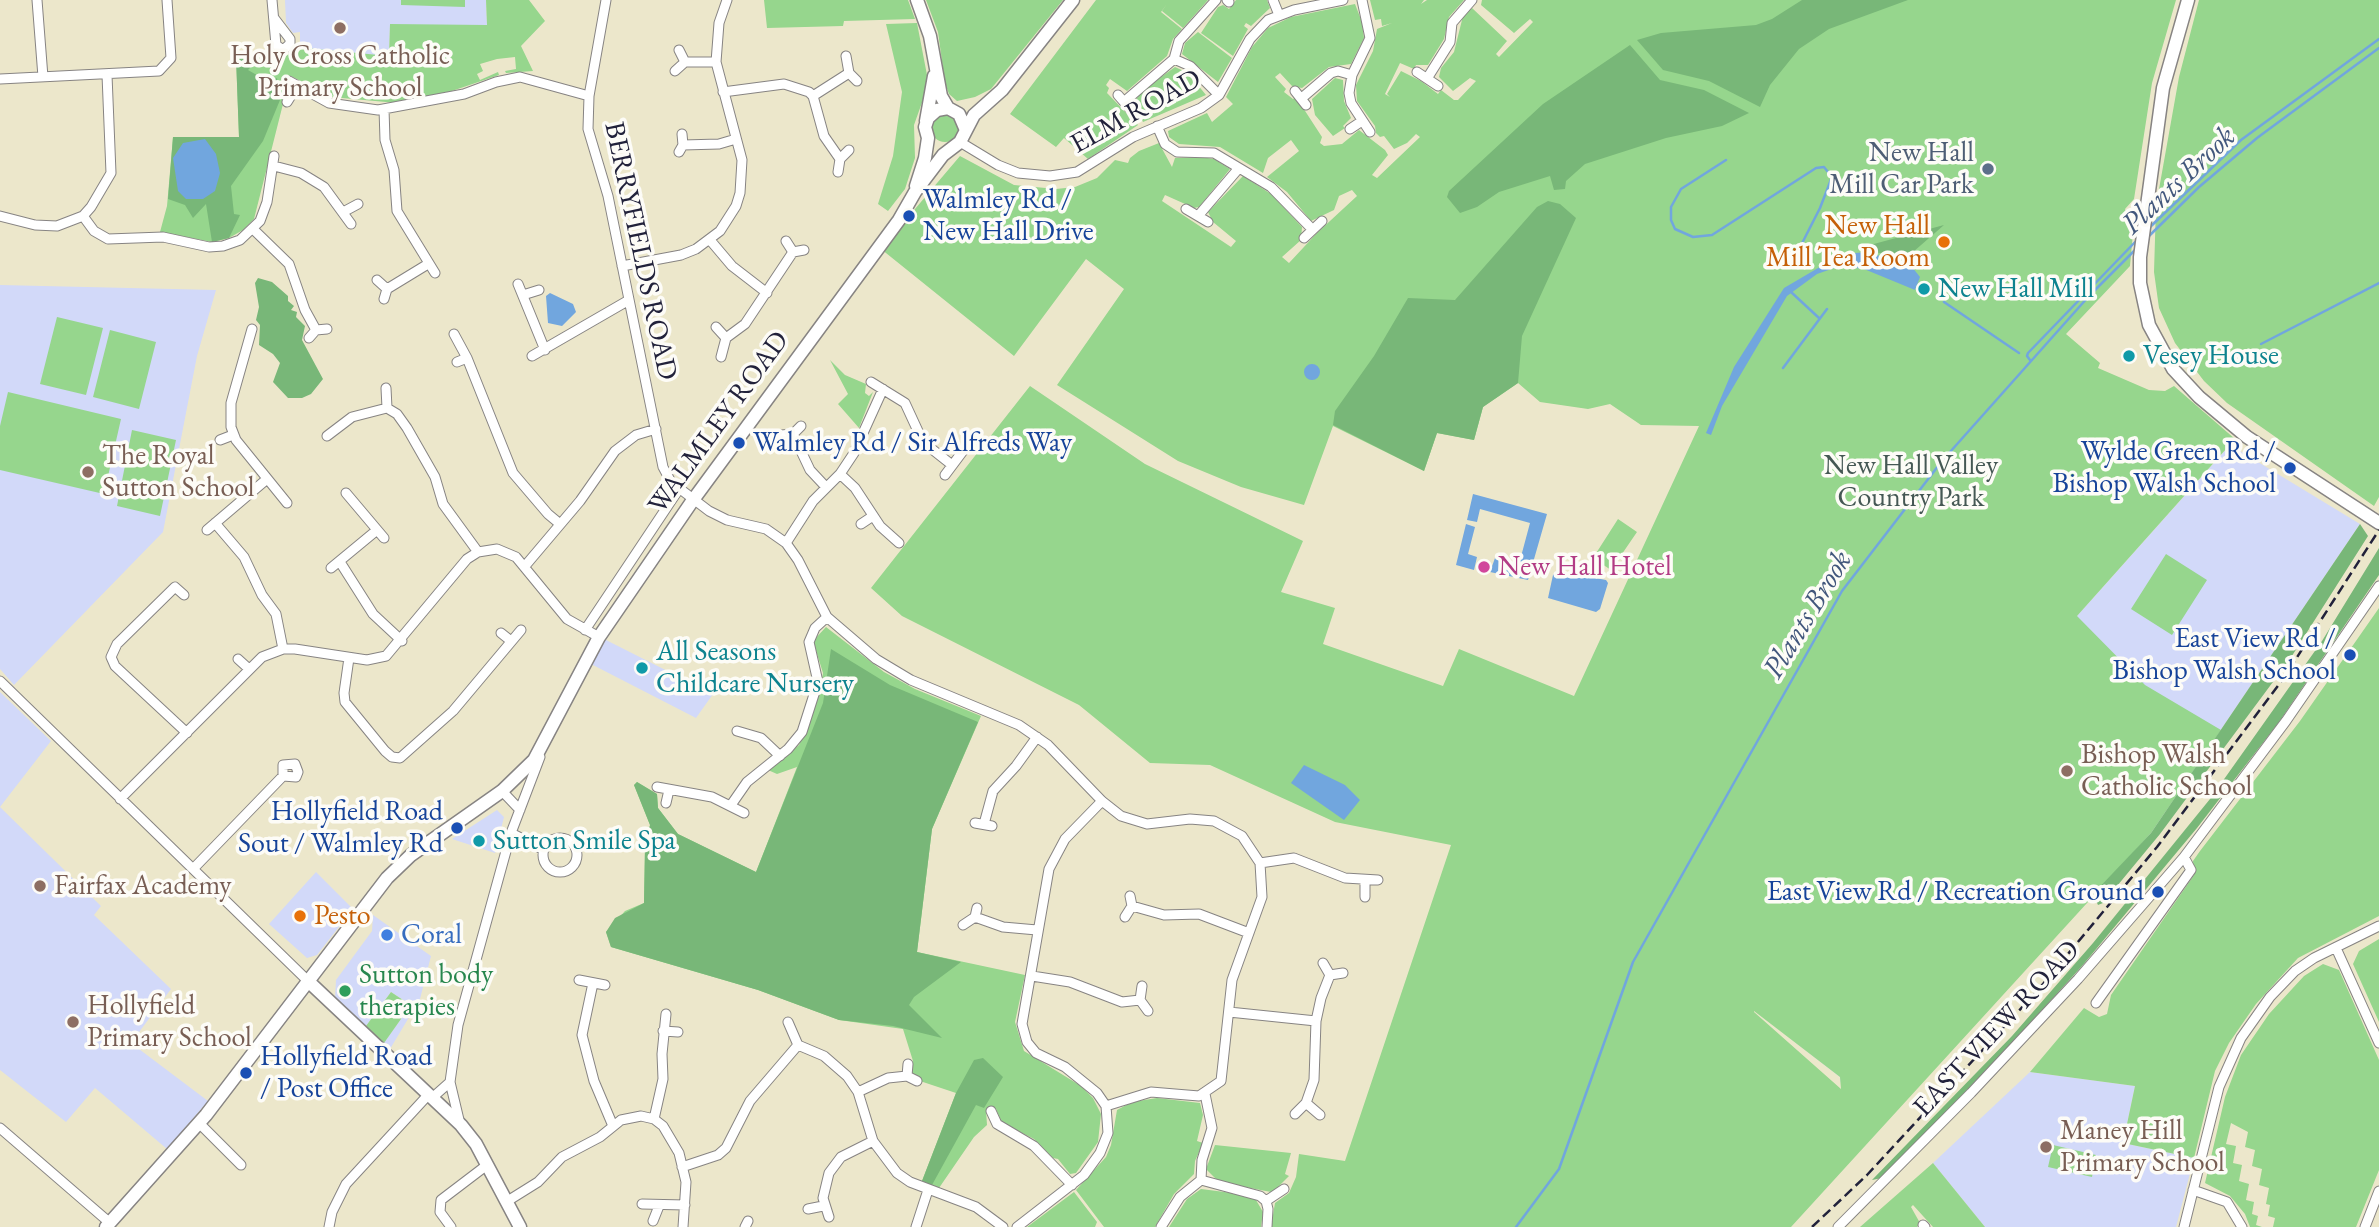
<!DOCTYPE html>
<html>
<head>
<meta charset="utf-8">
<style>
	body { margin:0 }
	canvas { display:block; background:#ece7cb }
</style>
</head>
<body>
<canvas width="2379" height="1227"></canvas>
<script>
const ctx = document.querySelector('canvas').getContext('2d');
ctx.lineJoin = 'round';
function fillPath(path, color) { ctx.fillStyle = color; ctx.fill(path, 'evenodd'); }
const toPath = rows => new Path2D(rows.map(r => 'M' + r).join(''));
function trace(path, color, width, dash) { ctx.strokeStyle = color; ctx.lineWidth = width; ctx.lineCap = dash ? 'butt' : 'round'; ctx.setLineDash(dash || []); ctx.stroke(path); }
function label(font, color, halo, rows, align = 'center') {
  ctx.font = font + ' "EB Garamond",serif'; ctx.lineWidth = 7; ctx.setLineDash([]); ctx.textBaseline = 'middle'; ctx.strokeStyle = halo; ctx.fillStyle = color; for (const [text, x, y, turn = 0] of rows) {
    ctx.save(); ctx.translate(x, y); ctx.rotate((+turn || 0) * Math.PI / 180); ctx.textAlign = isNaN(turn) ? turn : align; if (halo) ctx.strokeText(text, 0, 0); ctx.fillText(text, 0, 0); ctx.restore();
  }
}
const built = toPath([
	[285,0,486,0,487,25,390,25,389,56,300,50,300,32,293,33,286,23],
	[0,285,216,290,197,356,163,532,14,685,0,669],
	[2230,445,2360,524,2151,833,1999,996,1842,1090,1840,1077,1742,1001,2077,616],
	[604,639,713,694,696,718,591,664],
	[0,692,51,741,0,807,101,906,94,915,171,989,131,1043,208,1101,167,1149,95,1088,66,1122,0,1070],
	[497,810,504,817,495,853,452,839],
	[316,872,353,909,317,955,307,958,269,924],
	[373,915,431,956,420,999,390,1049,384,1043,401,1019,406,1002,391,992,366,1026,335,999,336,980,372,931],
	[2030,1072,2135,1086,2123,1143,2194,1158,2176,1227,1985,1227,1933,1163]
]);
const green = toPath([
	[401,0,465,0,465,7,401,5],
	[486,0,529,0,545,21,521,46,533,71,506,73,505,71,516,69,515,57,497,59,480,64,483,71,477,74,480,80,498,72,499,75,443,94,397,103,331,97,291,76,284,82,284,100,254,219,243,230,229,238,212,242,160,232,167,206,173,137,239,137,236,57,287,55,295,47,389,56,390,24,487,25],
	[764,0,908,0,915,19,844,21,843,26,767,28],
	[926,0,1063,0,991,89,975,97,957,101,949,94,945,83,938,32],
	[1096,0,1208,0,1183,28,1162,11,1167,4,1161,12,1182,29,1173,39,1167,56,1127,91,1110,79,1106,85,1109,88,1107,93,1138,125,1088,159,1064,138,1056,147,1010,114],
	[1236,0,1267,0,1270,8,1251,26,1246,23,1244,26,1248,29,1233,56,1201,33,1218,7,1223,5,1229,9],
	[1370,0,1424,0,1421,4,1427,0,1464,0,1449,17,1444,39,1428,65,1416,65,1414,69,1400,63,1385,94,1390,97,1387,94,1401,71,1421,81,1438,94,1441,90,1454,100,1458,100,1476,81,1470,78,1453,91,1439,77,1441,68,1454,52,1463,16,1472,8,1507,41,1496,54,1499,57,1533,22,1530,19,1514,33,1481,5,1482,0,2176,0,2152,83,2134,199,2125,209,2133,233,2130,266,2066,334,2100,363,2098,368,2149,390,2165,391,2174,386,2235,439,2077,616,2145,685,2221,730,2151,833,1791,1227,1271,1227,1275,1203,1289,1193,1296,1177,1299,1154,1345,1161,1451,845,1335,822,1210,765,1150,763,1079,705,902,616,871,588,1030,386,1145,464,1303,541,1281,592,1335,608,1323,644,1443,686,1459,649,1574,696,1699,426,1641,425,1610,404,1588,409,1540,402,1518,383,1483,407,1474,440,1437,433,1424,471,1333,426,1304,505,1241,487,1178,461,1057,385,1124,289,1086,259,1014,356,881,249,960,156,1014,185,1056,189,1075,187,1097,178,1115,160,1128,163,1130,158,1139,151,1159,143,1172,167,1175,158,1201,157,1214,159,1230,169,1199,207,1194,208,1165,195,1162,201,1231,247,1236,241,1213,222,1208,212,1243,176,1271,194,1302,227,1301,240,1282,257,1289,263,1317,233,1357,196,1352,190,1339,196,1334,210,1311,221,1287,192,1267,177,1299,151,1291,140,1268,158,1263,173,1220,147,1179,144,1169,137,1168,131,1207,113,1212,122,1233,104,1226,97,1252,47,1268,28,1291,17,1355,4,1362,22,1364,38,1351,64,1329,67,1302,88,1292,86,1280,73,1275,77,1286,89,1284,92,1293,99,1296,97,1322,137,1320,143,1324,146,1342,144,1359,130,1385,150,1388,155,1372,175,1377,178,1420,137,1416,134,1407,143,1394,149,1384,136,1380,137,1376,133,1375,126,1357,101,1356,85,1373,51,1377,29,1392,23,1382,26,1381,19,1375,20],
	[1754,1011,1840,1077,1841,1089,1754,1012],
	[2199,0,2379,0,2379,497,2374,506,2227,403,2204,381,2175,343,2159,308,2154,272,2156,206,2179,77],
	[917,23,927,75,925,94,914,125,915,158,905,189,888,211,878,204,893,156,902,92,886,24],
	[1198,32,1232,58,1218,82,1182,54,1185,43],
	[1175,67,1188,73,1206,95,1143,122,1134,102,1143,90],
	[1335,78,1343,80,1344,101,1351,118,1343,126,1345,128,1333,136,1315,115,1312,99],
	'931 128a14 14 0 1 1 28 0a14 14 0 1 1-28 0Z',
	[57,317,103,328,86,395,40,384],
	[110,330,156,342,139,409,93,397],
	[830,360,845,375,866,384,865,393,869,396,873,392,859,428,838,404,848,394],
	[8,392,121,419,104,494,0,470,0,426],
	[132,430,176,440,160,516,117,506],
	[1618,519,1637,532,1611,570,1593,558],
	[2166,554,2207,580,2172,635,2131,609],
	[2379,608,2379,916,2298,958,2256,1004,2229,1043,2215,1071,2194,1158,2123,1143,2135,1086,2030,1072,2084,1008,2099,1017,2107,1014,2111,995,2194,875,2193,861,2200,851,2300,721],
	[826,627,884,672,915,689,981,716,932,829,917,952,1025,975,1015,1022,1024,1051,1081,1086,1093,1098,1101,1114,1098,1142,1076,1173,1070,1174,1058,1159,1053,1158,1034,1139,1002,1123,996,1109,986,1110,987,1125,974,1137,939,1188,922,1181,956,1093,920,1081,912,1074,913,1061,903,1029,839,1020,758,990,611,947,606,932,625,911,644,903,645,847,650,825,634,785,637,782,657,794,658,808,678,834,756,872,797,767,777,774,768,770,799,745,819,696,823,673,813,641],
	[2379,939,2379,1022,2353,964,2359,951],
	[2323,964,2339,970,2379,1060,2379,1170,2356,1227,2273,1227,2275,1218,2268,1216,2270,1205,2266,1204,2269,1188,2259,1185,2262,1169,2252,1166,2255,1150,2245,1147,2248,1132,2231,1123,2226,1144,2236,1146,2233,1163,2242,1165,2239,1181,2249,1184,2246,1200,2254,1202,2252,1214,2258,1216,2256,1225,2262,1227,2250,1227,2245,1214,2230,1196,2205,1183,2225,1097,2241,1055,2269,1014,2304,976],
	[391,992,406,1002,401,1019,384,1043,366,1026],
	[1157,1098,1200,1103,1203,1115,1197,1141,1203,1143,1195,1161,1194,1174,1174,1194,1155,1227,1104,1227,1076,1190,1106,1157,1111,1145,1117,1110,1132,1102],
	[1215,1145,1291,1153,1285,1174,1289,1176,1271,1194,1271,1192,1219,1182,1206,1169],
	[2053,1145,2096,1155,2092,1177,2048,1167],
	[1933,1163,1985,1227,1933,1227,1913,1205,1911,1207,1920,1223,1917,1227,1860,1227],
	[1201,1189,1240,1194,1256,1200,1263,1212,1261,1227,1169,1227,1187,1199],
	[1074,1192,1097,1222,1095,1227,1027,1227]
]);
const forest = toPath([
	[1802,0,1908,0,1829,29,1799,49,1770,85,1760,107,1709,81,1663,70,1637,40,1661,33,1756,25,1772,19],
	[1630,45,1660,80,1704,90,1749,113,1722,126,1666,138,1585,164,1566,181,1565,189,1554,190,1550,176,1499,192,1477,207,1460,213,1447,197,1449,191,1543,104],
	[263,54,248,70,269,82,277,78,280,100,263,141,231,186,234,214,240,215,229,238,212,242,206,204,193,218,185,205,168,199,173,137,239,137,236,57],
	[1548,201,1560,204,1576,218,1522,336,1518,383,1483,407,1474,440,1437,433,1424,471,1333,425,1335,411,1374,356,1408,298,1455,300,1537,207],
	[1944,225,1905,259,1859,248],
	[258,278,272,282,288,296,288,301,294,306,291,310,297,312,296,317,305,326,302,340,323,379,311,394,302,398,288,398,273,382,280,363,273,354,259,345,260,325,256,320,259,307,255,283],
	[2360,524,2368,536,2290,659,2160,834,2103,903,2098,905,2093,894,2151,833],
	[2379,548,2379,575,2279,722,2197,828,2082,966,2015,1040,1882,1178,1872,1180,2012,1036,2093,943,2210,799,2322,641],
	[831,649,890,685,978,722,932,829,917,952,961,962,914,997,909,1005,942,1038,893,1026,839,1020,758,990,611,947,606,932,615,918,644,903,645,847,650,825,634,785,637,782,657,794,658,808,678,834,756,872,823,703],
	[983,1058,1003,1077,984,1108,976,1105,932,1185,922,1181,956,1093,974,1060]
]);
const water = toPath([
	[205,139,216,154,220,173,215,191,203,199,186,199,178,191,173,158,183,143],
	[1868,252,1900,263,1908,262,1920,277,1915,290,1864,269,1840,266,1817,274,1787,296,1722,406,1711,435,1706,433,1734,367,1784,288,1842,254],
	[550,293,573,304,576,312,562,326,548,323,546,296],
	'1304 372a8 8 0 1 1 16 0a8 8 0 1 1-16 0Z',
	[1473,494,1547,514,1528,580,1490,572,1495,558,1519,564,1530,523,1480,509,1477,522,1467,520],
	[1466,524,1475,527,1468,554,1477,557,1474,570,1456,565],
	[1558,571,1606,580,1608,583,1600,609,1596,612,1548,598,1553,575],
	[1304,765,1345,785,1360,800,1344,820,1291,783]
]);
const stream = toPath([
	[1726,160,1681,189,1671,207,1671,220,1675,229,1693,237,1712,235,1816,168,1824,167,1832,177,1820,208,1794,259],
	[2148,229,2241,140,2379,39],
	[2148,237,2199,187,2257,138,2379,48],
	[1919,284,1921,283],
	[1791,292,1819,318],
	[1944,302,2019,353],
	[2261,344,2379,283],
	[2030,360,2027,356,2028,353,2138,239],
	[1783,368,1827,309],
	[1516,1227,1559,1169,1633,962,1842,591,1942,461,2089,296,2136,249]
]);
const street = toPath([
	[37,0,43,77],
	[272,0,276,45,283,50,290,44,290,39,274,18],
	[606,0,589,96,588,129,608,196,663,467,671,482,709,511,727,520,766,529,786,543,798,560,827,617,876,659,911,680,1019,725,1048,745,1102,801,1121,816,1147,824,1190,819,1214,821,1242,836,1260,863,1262,897,1232,980,1221,1081,1199,1096,1151,1092,1106,1106],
	[1227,0,1229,2],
	[1273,0,1279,15],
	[1362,0,1370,38,1352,75,1349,93,1351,103,1370,132],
	[679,50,685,62],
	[846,56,849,73,857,81],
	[1174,59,1179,41,1216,0],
	[675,71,685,62,716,62],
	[1417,72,1438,86],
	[1428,77,1450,42,1452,23,1472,0],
	[0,79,159,71,171,58,167,0],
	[289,81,329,103,378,110,464,94,496,82,520,77,589,96],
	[1295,91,1306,105],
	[723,92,784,84,809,92,813,96,824,136,840,159],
	[1118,95,1131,110],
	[813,96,849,73],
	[1303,97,1331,73,1338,71,1352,75],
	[1125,101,1174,59,1190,66,1219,95],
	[287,102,297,86],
	[384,109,385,140,394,170,397,211,435,273],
	[1157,126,1165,144,1177,152,1214,153,1271,187,1312,229],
	[1350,129,1362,121],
	[960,142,998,165,1018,173,1050,176,1077,172,1133,137,1201,108,1219,95,1250,39,1268,20,1294,10,1343,0],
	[683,145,719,144,736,139],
	[679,152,683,145,682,134],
	[274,166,301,173,324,187,351,224],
	[838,172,840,159,849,150],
	[1186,209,1208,222],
	[345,211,358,204],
	[0,216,35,225,57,226,83,216,91,207,111,173,107,75],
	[83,216,94,231,108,239,163,237,209,247,223,246,240,240,260,221,267,202,274,156],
	[1198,216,1239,168],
	[254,230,289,264,305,310,316,330],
	[1304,238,1322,221],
	[710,240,732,266,767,293],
	[786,241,793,252,804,250],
	[622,266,681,255,696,249,720,231,736,206,740,193,742,160,716,62,719,23,727,0],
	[377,280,387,289,384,299],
	[518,284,545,350],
	[387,289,428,264],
	[523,295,539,290],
	[716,327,726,338,721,357],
	[252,329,231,403,231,427,236,440,287,503],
	[454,334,467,358,513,473,548,514,560,524],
	[309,338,316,330,327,329],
	[726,338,745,324,793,252],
	[532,356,629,300],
	[457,362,467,358],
	[871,382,905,403,923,442,952,465],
	[386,388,387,408,397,414,407,428,435,477,443,504,478,552],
	[793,434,810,470,825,486],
	[781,435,793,434,801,426],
	[327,436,352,417,387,408],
	[220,440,233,435],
	[840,474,855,488,880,526,899,543],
	[945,475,975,435],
	[346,493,384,538],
	[215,523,244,557,262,595,276,614,283,649],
	[861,524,873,516],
	[207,530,267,479],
	[786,543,813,501,840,474,854,453,883,389],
	[340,562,373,614,402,641],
	[525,566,580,501,615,451,636,435,656,429],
	[331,568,377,530],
	[184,595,175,587,117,644,111,657,115,666,187,733],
	[585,630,679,489],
	[501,633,511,641],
	[349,658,344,693,345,702,385,751,392,757,400,758,453,711,521,630],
	[238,659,249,669],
	[0,681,308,981],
	[737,731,761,738,780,756],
	[657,787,712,797,744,813],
	[502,791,520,810],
	[120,799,262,657,283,649,295,649,367,660,386,656,467,559,478,552,497,549,516,557,567,619,599,637],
	[666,803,669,790],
	[731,805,747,782,788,749,802,732,818,682,809,642,815,628,827,617],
	[975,823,992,826],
	[984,824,993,791,1016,766,1037,737],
	[511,833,544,850],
	'543 855a17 17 0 1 1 34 0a17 17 0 1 1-34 0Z',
	[1260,863,1294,858,1345,878,1378,880],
	[193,869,283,776,283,765,295,764,298,772,296,777,283,776],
	[1365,897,1365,881],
	[1132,906,1164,915,1199,914,1249,933],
	[975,917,1003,927,1037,930],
	[1125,917,1132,906,1130,896],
	[963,925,975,917,977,908],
	[2336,948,2379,1043],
	[1323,963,1330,975],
	[1032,976,1070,982,1122,1002,1140,1000],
	[579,980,605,985],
	[593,983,582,1035,594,1081,613,1126],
	[1142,986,1140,1000,1148,1011],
	[2096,1003,2191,870,2184,857],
	[1229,1012,1316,1021],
	[788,1022,798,1045],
	[663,1031,678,1032],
	[798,1045,824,1056,847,1076,858,1092,873,1141,897,1173,910,1182,976,1207,1003,1227],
	[907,1076,908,1064],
	[858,1092,888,1078,907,1076,917,1081],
	[432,1098,450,1082],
	[1306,1103,1314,1080,1316,1021,1321,998,1330,975,1343,973],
	[991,1111,997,1124,1034,1146,1072,1185],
	[1295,1114,1306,1103,1320,1115],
	[654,1119,663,1079,662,1054,666,1014],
	[199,1123,241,1165],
	[460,1124,450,1082,458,1025,511,833,540,757],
	[0,1128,110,1223],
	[682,1167,718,1155,726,1148,750,1101,798,1045],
	[1201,1180,1260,1196,1266,1201,1268,1209,1267,1227],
	[2193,1190,2227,1202,2242,1227],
	[1266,1201,1284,1189],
	[506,1202,538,1182,562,1157,600,1137,621,1120,641,1116,654,1119,663,1126,679,1153,686,1182,683,1227],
	[642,1204,685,1205],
	[808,1209,823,1206],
	[829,1217,823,1198,829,1173,841,1157,873,1141],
	[653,1221,659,1206],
	[1923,1225,1925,1227],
	[329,1227,332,1212,346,1184,429,1094],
	[451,1227,440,1212,441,1200,487,1165],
	[745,1227,748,1221],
	[916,1227,928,1190],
	[1017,1227,1084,1175,1100,1153,1108,1133,1106,1106,1097,1093,1065,1067,1036,1053,1027,1042,1022,1024,1049,869,1065,839,1102,801],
	[1161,1227,1180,1197,1201,1180,1202,1160,1212,1128,1205,1094],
	[1838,1227,1971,1093,2078,979,2184,857,2286,721,2379,586],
	[2184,1227,2219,1087,2241,1038,2270,997,2295,971,2314,958,2379,926],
	[2365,1227,2379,1191]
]);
const secondary = toPath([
	[917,0,930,36,941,96,948,108],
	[2188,0,2163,88,2140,257,2140,283,2149,325,2173,369,2199,397,2247,437,2379,523],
	[926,121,934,76],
	[916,186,925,158,928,138,925,127,928,118,937,110,948,108,959,114,965,128],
	[308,981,461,1125,476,1144,520,1227],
	[106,1227,206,1115,387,878,411,855,502,791,534,760,599,637,693,500,899,220,915,192,943,155,960,142,974,115,1002,90,1073,0]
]);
const rail = toPath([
	[1812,1227,1867,1175,2038,990,2157,847,2283,679,2379,530]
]);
const markers = [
	[340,28,7,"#8d6e63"],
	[1988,169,7,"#5c6f8a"],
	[909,216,7,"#1a4fb4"],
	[1944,242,7,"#e8710a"],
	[1924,289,7,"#0f9aa8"],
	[2129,356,7,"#0f9aa8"],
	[739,443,7,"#1a4fb4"],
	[2290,468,7,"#1a4fb4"],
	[88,472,7,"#8d6e63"],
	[1484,567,7,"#d1479c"],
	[2350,655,7,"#1a4fb4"],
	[642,668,7,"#0f9aa8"],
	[2067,771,7,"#8d6e63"],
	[457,828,7,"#1a4fb4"],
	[479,841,7,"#0f9aa8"],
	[40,886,7,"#8d6e63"],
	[2158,892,7,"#1a4fb4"],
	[300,916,7,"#e8710a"],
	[387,935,7,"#3f7fe0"],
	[345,991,7,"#2e9e5b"],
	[73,1022,7,"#8d6e63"],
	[246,1073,7,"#1a4fb4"],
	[2046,1147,7,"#8d6e63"]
];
const educationNames = [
	["Holy Cross Catholic",340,56,"center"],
	["Primary School",340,88,"center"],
	["The Royal",102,456],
	["Sutton School",102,488],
	["Bishop Walsh",2081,755],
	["Catholic School",2081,787],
	["Fairfax Academy",54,886],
	["Hollyfield",87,1006],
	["Primary School",87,1038],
	["Maney Hill",2060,1131],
	["Primary School",2060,1163]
];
const streetNames = [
	["ELM ROAD",1136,112,-29],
	["BERRYFIELDS ROAD",640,251,78],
	["WALMLEY ROAD",719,423,-54],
	["EAST VIEW ROAD",1997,1029,-47]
];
const serviceNames = [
	["New Hall",1974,153],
	["Mill Car Park",1974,185]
];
const transitNames = [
	["Walmley Rd /",923,200,"left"],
	["New Hall Drive",923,232,"left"],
	["Walmley Rd / Sir Alfreds Way",753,443,"left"],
	["Wylde Green Rd /",2276,452],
	["Bishop Walsh School",2276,484],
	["East View Rd /",2336,639],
	["Bishop Walsh School",2336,671],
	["Hollyfield Road",443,812],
	["Sout / Walmley Rd",443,844],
	["East View Rd / Recreation Ground",2144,892],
	["Hollyfield Road",260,1057,"left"],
	["/ Post Office",260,1089,"left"]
];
const foodNames = [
	["New Hall",1930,226],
	["Mill Tea Room",1930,258],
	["Pesto",314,916,"left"]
];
const cultureNames = [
	["New Hall Mill",1938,289],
	["Vesey House",2143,356],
	["All Seasons",656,652],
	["Childcare Nursery",656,684],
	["Sutton Smile Spa",493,841]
];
const parkNames = [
	["New Hall Valley",1911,466],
	["Country Park",1911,498]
];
const hotelNames = [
	["New Hall Hotel",1498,567]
];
const shopNames = [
	["Coral",401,935]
];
const leisureNames = [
	["Sutton body",359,975],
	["therapies",359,1007]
];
const waterNames = [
	["Plants Brook",2179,181,-43],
	["Plants Brook",1808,615,-59]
];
fillPath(built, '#d2d9f9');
fillPath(green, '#96d68d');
fillPath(forest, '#78b778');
fillPath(water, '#71a6de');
trace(stream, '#71a6de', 2.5);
trace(street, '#878483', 11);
trace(secondary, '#878483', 15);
trace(street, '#fff', 9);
trace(secondary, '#fff', 12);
trace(rail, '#22223b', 2.5, [10, 5]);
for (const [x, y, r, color] of markers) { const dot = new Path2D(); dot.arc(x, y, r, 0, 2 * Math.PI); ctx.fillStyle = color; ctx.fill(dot); trace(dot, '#fdfcf7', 2.5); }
label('28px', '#785e54', '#fdfcf7', educationNames, 'left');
label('28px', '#22223b', '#fdfcf7', streetNames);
label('28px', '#4e5e75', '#fdfcf7', serviceNames, 'right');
label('28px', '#164399', '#fdfcf7', transitNames, 'right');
label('28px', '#c56008', '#fdfcf7', foodNames, 'right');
label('28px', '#0d838f', '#fdfcf7', cultureNames, 'left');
label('28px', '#455854', '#fdfcf7', parkNames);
label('28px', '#b23c85', '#fdfcf7', hotelNames, 'left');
label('28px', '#366cbe', '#fdfcf7', shopNames, 'left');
label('28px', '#27864d', '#fdfcf7', leisureNames, 'left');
label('italic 30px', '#42577c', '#fdfcf7', waterNames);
</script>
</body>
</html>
